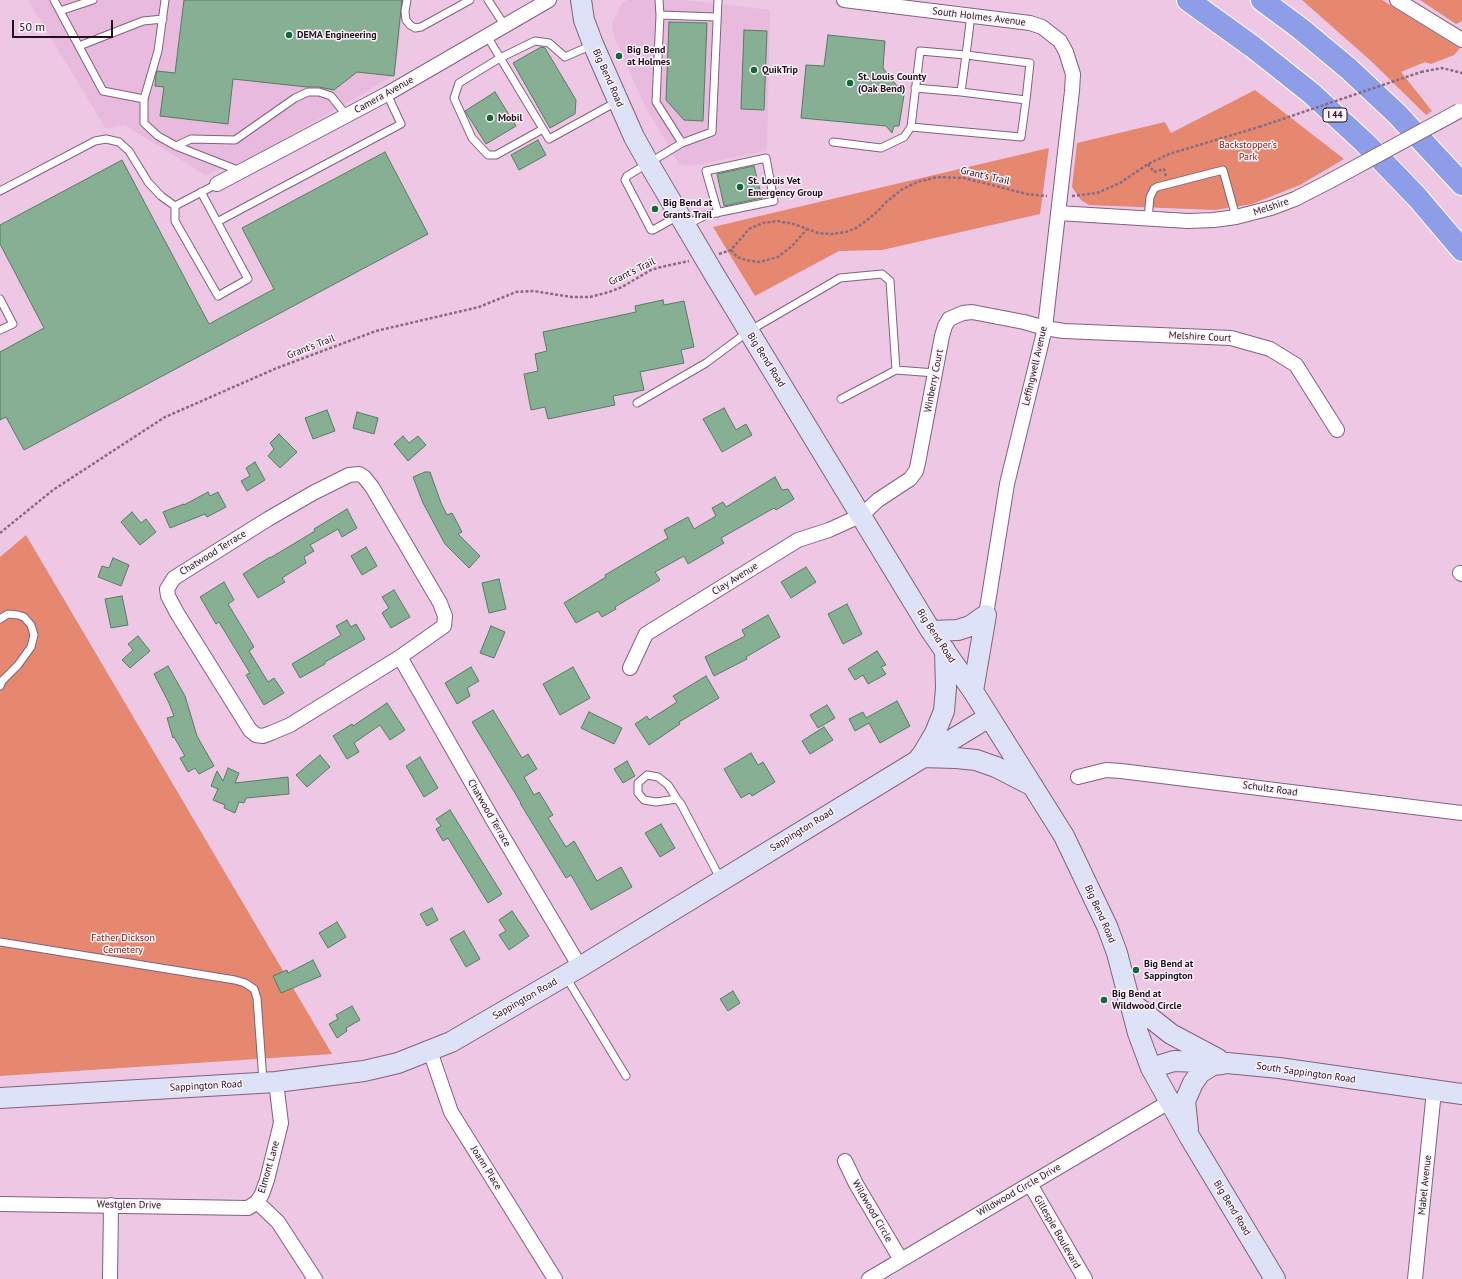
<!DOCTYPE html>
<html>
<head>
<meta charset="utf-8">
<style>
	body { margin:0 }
	#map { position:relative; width:1462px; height:1279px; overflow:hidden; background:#eec7e5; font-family:"PT Sans",sans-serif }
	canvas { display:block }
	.scale { position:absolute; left:12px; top:20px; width:101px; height:18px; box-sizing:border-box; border:2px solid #20121d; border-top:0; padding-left:5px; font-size:12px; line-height:14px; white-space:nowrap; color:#20121d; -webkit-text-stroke:3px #fef2fb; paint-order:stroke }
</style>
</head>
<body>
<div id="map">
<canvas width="1462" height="1279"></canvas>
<div class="scale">50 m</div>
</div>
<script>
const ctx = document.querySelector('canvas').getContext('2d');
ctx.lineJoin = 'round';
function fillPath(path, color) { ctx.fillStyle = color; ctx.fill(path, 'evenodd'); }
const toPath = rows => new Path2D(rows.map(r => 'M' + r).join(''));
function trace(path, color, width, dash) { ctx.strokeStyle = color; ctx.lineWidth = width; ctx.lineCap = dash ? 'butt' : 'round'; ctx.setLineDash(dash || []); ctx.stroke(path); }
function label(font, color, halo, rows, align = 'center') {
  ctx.font = font + ' "PT Sans",sans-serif'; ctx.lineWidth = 3; ctx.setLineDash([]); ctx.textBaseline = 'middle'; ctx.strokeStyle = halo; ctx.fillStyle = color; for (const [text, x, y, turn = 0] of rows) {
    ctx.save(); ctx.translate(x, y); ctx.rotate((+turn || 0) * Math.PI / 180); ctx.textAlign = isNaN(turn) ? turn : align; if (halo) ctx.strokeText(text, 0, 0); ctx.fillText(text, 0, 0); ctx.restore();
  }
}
const built = toPath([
	[28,0,404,0,395,75,251,158,205,175,125,125,106,129],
	[627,0,686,0,770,10,767,151,690,166,679,164,645,106,614,37,612,24,622,3]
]);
const green = toPath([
	[1302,0,1382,0,1460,48,1454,55,1431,64,1425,62,1401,72,1432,111,1426,115,1371,61],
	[1420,0,1462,0,1462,21,1456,24],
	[1255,90,1344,159,1300,185,1252,204,1215,210,1089,205,1081,200,1072,187,1077,143,1165,122,1171,133],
	[1049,148,1040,214,882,250,839,251,755,296,713,227],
	[26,535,332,1054,0,1076,0,557]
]);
const building = toPath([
	[184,0,402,0,394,76,357,72,334,90,319,87,307,87,233,79,228,124,160,116,164,87,155,86,156,74,157,71,175,73,184,0],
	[669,22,707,23,703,121,684,120,666,100,669,22],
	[744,30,767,31,764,110,741,109,744,30],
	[828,35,885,41,883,68,904,95,899,126,894,126,892,133,886,126,801,118,806,65,824,66,828,35],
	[541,47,545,48,576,100,575,114,550,128,513,63,541,47],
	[495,92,516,126,486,144,465,111,495,92],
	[538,140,546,155,519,170,511,155,538,140],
	[385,152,428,234,24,450,6,417,0,420,0,352,44,328,0,244,0,225,122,160,209,324,274,289,242,228,385,152],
	[754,166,762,198,724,206,717,174,754,166],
	[663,300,664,305,684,301,694,347,681,350,684,363,640,372,644,390,613,396,615,405,548,419,545,407,531,410,524,374,538,371,535,354,547,351,543,332,636,312,635,306,663,300],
	[724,408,736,430,746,424,752,435,722,452,703,419,724,408],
	[327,410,335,431,313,439,305,418,327,410],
	[357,412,378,418,374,434,353,428,357,412],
	[279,434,297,452,280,468,268,456,274,449,270,443,279,434],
	[403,436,409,443,418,436,426,445,408,461,394,444,403,436],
	[255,462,265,480,247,491,241,481,250,476,246,468,255,462],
	[425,472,430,472,441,503,447,515,452,513,462,532,458,534,480,556,469,568,445,544,423,503,413,477,425,472],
	[775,477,782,490,788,489,794,499,776,510,774,508,721,538,724,543,688,564,684,556,655,572,660,580,615,607,616,609,602,617,598,611,576,623,564,603,606,577,605,575,668,538,664,530,688,517,694,529,716,516,712,508,723,502,726,507,775,477],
	[208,492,210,496,218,492,226,507,207,517,205,514,170,528,163,512,184,504,184,505,208,492],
	[347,509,357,528,342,537,338,529,310,545,314,551,304,557,306,563,282,578,285,582,258,598,243,574,270,557,270,558,315,531,314,529,347,509],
	[132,512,141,523,146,519,156,532,140,545,121,522,132,512],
	[366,547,377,566,362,575,351,556,366,547],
	[113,558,129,565,121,586,98,577,102,566,109,568,113,558],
	[806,567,816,582,791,598,781,582,806,567],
	[499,579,506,609,489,613,482,583,499,579],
	[224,582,234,600,228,604,254,647,249,651,268,682,274,678,284,693,264,705,246,675,250,673,219,622,216,624,200,597,224,582],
	[394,590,410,617,391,628,382,613,389,608,382,597,394,590],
	[122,596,128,625,111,628,105,599,122,596],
	[847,604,862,634,843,644,828,614,847,604],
	[768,615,780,637,746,657,747,659,714,676,705,657,745,636,742,630,768,615],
	[347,620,351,627,356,624,365,639,325,662,325,664,300,678,292,664,341,635,336,626,347,620],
	[491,626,505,632,494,658,480,653,491,626],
	[138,636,150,651,130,668,122,660,133,650,128,644,138,636],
	[877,651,886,665,881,667,886,674,868,684,863,675,855,680,848,669,877,651],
	[168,666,185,696,197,736,214,766,199,774,195,768,188,772,180,758,185,756,174,737,173,738,167,718,174,716,169,703,154,674,168,666],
	[471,667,479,681,467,688,470,696,457,704,445,683,471,667],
	[573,667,590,698,560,715,543,684,573,667],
	[706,676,719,698,679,722,680,724,649,745,635,724,647,716,649,720,677,702,673,696,706,676],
	[897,701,910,726,880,743,869,723,855,731,849,719,863,712,866,718,897,701],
	[387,703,405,730,390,740,380,725,354,743,359,752,347,759,333,736,352,724,353,726,387,703],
	[827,705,835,718,818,728,810,715,827,705],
	[493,710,522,758,528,754,537,769,524,777,534,795,539,792,553,815,548,818,566,847,574,841,597,881,621,867,632,887,591,910,571,875,566,878,520,803,521,803,472,722,493,710],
	[589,712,622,728,614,744,581,728,589,712],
	[824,727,833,740,810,754,802,741,824,727],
	[751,753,758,765,763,762,775,782,752,796,750,793,741,798,724,769,751,753],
	[320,755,330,767,307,787,296,775,320,755],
	[420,757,438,788,424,797,406,766,420,757],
	[627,761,635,776,623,783,614,769,627,761],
	[228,768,239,773,235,783,288,777,289,794,246,798,244,803,239,802,235,813,224,808,225,805,213,800,218,789,211,786,217,771,223,781,228,768],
	[450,810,502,894,488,903,448,838,443,841,436,829,441,826,436,819,450,810],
	[661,824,675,848,660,857,645,833,661,824],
	[432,908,438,920,427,926,420,914,432,908],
	[512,911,529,936,509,950,499,935,506,931,499,920,512,911],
	[337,922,346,937,328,948,319,933,337,922],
	[464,931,480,959,466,967,450,939,464,931],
	[313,960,321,976,281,993,273,976,287,970,288,973,313,960],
	[733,991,740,1003,728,1011,720,999,733,991],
	[352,1006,360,1020,346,1028,347,1031,337,1038,329,1024,338,1019,336,1015,352,1006]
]);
const path = toPath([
	[1421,72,1442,68,1462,73],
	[1148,164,1154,172,1164,169,1166,176],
	[1072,196,1097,193,1120,183,1148,164,1169,154,1259,127],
	[731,250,737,257,746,260,759,262,778,257,792,246,807,229],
	[719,254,731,250,749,229,763,223,777,221,794,224,818,233,831,234,846,232,856,228,866,221,878,211,885,203,901,190,917,182,937,177,964,178,1027,194,1047,196],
	[0,533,53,490,165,417,277,368,376,331,479,307,516,292,533,291,572,297,590,297,609,292,622,287,651,270,661,267,689,261]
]);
const lane = toPath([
	[54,0,103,91,144,99],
	[165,0,158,51,144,99,144,123,158,136,176,146,240,171],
	[407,0,405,11,406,20,410,25,415,28,421,27,470,0],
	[488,0,505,26],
	[659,0,660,15,656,102,682,143],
	[60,11,93,0],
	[660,15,716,17],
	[971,15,966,55,920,51,911,127,1021,137,1026,100,1030,63,966,55,961,92,1026,100],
	[487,36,549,139,618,101],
	[79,46,143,21,163,19],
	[915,88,961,92],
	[543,129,496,155,488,155,472,138,454,98,459,83,500,58,535,41,549,43,565,57,592,45],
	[833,142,881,148,904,137,911,127],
	[176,146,191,139,235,140,295,98,308,92,319,92,331,96,347,116],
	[0,191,95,141,106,139,119,142,129,151,148,182,161,196,175,206,217,184],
	[175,206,175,221,218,296,248,279,201,192],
	[678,216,653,230,651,230,625,180,627,176,682,143,712,132,718,0],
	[1148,219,1150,197,1154,189,1157,187,1223,170,1236,217],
	[217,222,401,124,387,94],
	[686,225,706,215,774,201,766,158,706,171,718,213],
	[0,299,13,324,0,330],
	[841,399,896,370],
	[637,403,706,363,749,331,840,278,882,274,890,281,896,370,935,373],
	[0,619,8,614,18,615,24,617,31,625,34,635,31,647,18,665,2,681,0,686],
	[677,799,656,802,644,800,638,793,638,783,647,775,658,777,668,785,677,799,681,804,721,880],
	[0,942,235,980,245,983,254,989,257,998,263,1081],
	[566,977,626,1076]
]);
const street = toPath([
	[844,0,1030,23,1042,27,1060,41,1066,52,1073,74,1072,91,1045,328,1007,484,986,615],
	[1397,0,1462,40],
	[217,184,387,94,549,0],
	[1058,213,1188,221,1214,220,1236,217,1271,208,1295,199,1330,181],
	[359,474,364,477,372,487,440,603,445,616,444,626,400,657,290,725,271,733,263,736,256,735,250,730,177,613,168,596,167,589,174,578,268,519,313,493,349,475,359,474],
	[1460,573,1462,574],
	[400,657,493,820,580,967],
	[630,668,646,634,798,540,829,530,862,515,878,500,910,479,916,471,918,463,942,336,945,326,949,319,963,313,972,312,1024,322,1045,328,1064,331,1231,338,1270,349,1296,365,1337,430],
	[1078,777,1106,770,1121,771,1462,813],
	[430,1051,451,1112,555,1279],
	[276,1082,281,1123,267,1180,262,1194,257,1202,278,1222,315,1279],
	[845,1161,856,1184,901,1260],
	[1030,1184,1085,1279],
	[0,1204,248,1208,257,1202],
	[110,1279,111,1205],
	[869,1279,1169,1102],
	[1415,1279,1434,1091]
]);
const secondary = toPath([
	[581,0,584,20,593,44,634,137,648,162,714,274,931,631,973,691,1064,836,1107,926,1117,953,1138,1033,1151,1068,1189,1136,1275,1279],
	[931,631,958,630,970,626,986,615],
	[973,691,986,615],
	[922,755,935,733,944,711,946,688,945,650],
	[920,757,956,758,976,760,996,767,1033,786],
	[1128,1000,1171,1034,1218,1059],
	[1151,1068,1174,1061,1227,1063,1279,1068,1462,1094],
	[0,1098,276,1082,364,1071,398,1063,451,1042,580,967,989,717],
	[1188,1129,1185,1101,1193,1083,1200,1073,1213,1065,1222,1064]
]);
const highway = toPath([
	[1188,0,1253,47,1311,93,1365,143,1417,197,1462,250],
	[1262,0,1301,29,1349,69,1397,114,1462,184]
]);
const pathBridge = toPath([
	[1259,127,1421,72]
]);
const streetBridge = toPath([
	[1330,181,1459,111]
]);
const markers = [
	[289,35,4,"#126a3c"],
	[619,56,4,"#126a3c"],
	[754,70,4,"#126a3c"],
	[850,83,4,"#126a3c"],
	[490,118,4,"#126a3c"],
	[740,187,4,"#126a3c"],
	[655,209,4,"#126a3c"],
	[1136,970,4,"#126a3c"],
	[1104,1000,4,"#126a3c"]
];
const shields = [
	[1335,115,24]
];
const shieldNames = [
	["I 44",1335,115]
];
const streetNames = [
	["South Holmes Avenue",979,17,7],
	["Big Bend Road",608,78,66],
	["Camera Avenue",384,95,-29],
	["Grant's Trail",985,176,13],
	["Melshire",1271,207,-18],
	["Grant's Trail",632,272,-26],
	["Melshire Court",1200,337,3],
	["Grant's Trail",311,347,-21],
	["Big Bend Road",766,360,58],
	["Leffingwell Avenue",1035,366,-77],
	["Winberry Court",934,381,-79],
	["Chatwood Terrace",213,553,-32],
	["Clay Avenue",735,579,-32],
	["Big Bend Road",936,636,57],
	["Schultz Road",1270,789,8],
	["Chatwood Terrace",489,813,60],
	["Sappington Road",802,830,-32],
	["Big Bend Road",1100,914,66],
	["Sappington Road",525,999,-30],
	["South Sappington Road",1306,1073,8],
	["Sappington Road",206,1086,-3],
	["Elmont Lane",269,1167,-74],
	["Joann Place",486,1168,58],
	["Mabel Avenue",1425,1185,-84],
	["Wildwood Circle Drive",1019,1190,-30],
	["Westglen Drive",129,1205,1],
	["Big Bend Road",1232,1208,59],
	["Wildwood Circle",872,1211,60],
	["Gillespie Boulevard",1057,1232,60]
];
const poiNames = [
	["DEMA Engineering",297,35],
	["Big Bend",627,50],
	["at Holmes",627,62],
	["QuikTrip",762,70],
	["St. Louis County",858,77],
	["(Oak Bend)",858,89],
	["Mobil",498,118],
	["St. Louis Vet",748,181],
	["Emergency Group",748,193],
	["Big Bend at",663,203],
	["Grants Trail",663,215],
	["Big Bend at",1144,964],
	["Sappington",1144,976],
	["Big Bend at",1112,994],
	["Wildwood Circle",1112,1006]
];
const parkNames = [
	["Backstopper's",1248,145],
	["Park",1248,157],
	["Father Dickson",123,938],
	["Cemetery",123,950]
];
fillPath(built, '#e8badd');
fillPath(green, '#e68770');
fillPath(building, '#86af93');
trace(building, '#557c62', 1);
trace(lane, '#83607b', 9);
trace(street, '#83607b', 16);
trace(secondary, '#83607b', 22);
trace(highway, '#fff', 24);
trace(path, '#876c81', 2.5, [3, 2]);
trace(lane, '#fff', 7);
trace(street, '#fff', 14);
trace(secondary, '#dde2f8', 20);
trace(highway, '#8e9de7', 22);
trace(streetBridge, '#83607b', 16, []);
trace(pathBridge, '#876c81', 2.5, [3, 2]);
trace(streetBridge, '#fff', 14);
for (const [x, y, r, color] of markers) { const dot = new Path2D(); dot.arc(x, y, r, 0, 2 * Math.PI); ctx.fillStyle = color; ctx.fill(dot); trace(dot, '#fef2fb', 1.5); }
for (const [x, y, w] of shields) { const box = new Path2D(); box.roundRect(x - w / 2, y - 7, w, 14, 3); ctx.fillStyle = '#fef2fb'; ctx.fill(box); trace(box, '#20121d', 1); }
label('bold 9px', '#20121d', null, shieldNames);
label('10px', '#20121d', '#fef2fb', streetNames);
label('bold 10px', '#20121d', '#fef2fb', poiNames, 'left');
label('10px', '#7c1900', '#fef2fb', parkNames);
</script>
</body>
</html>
